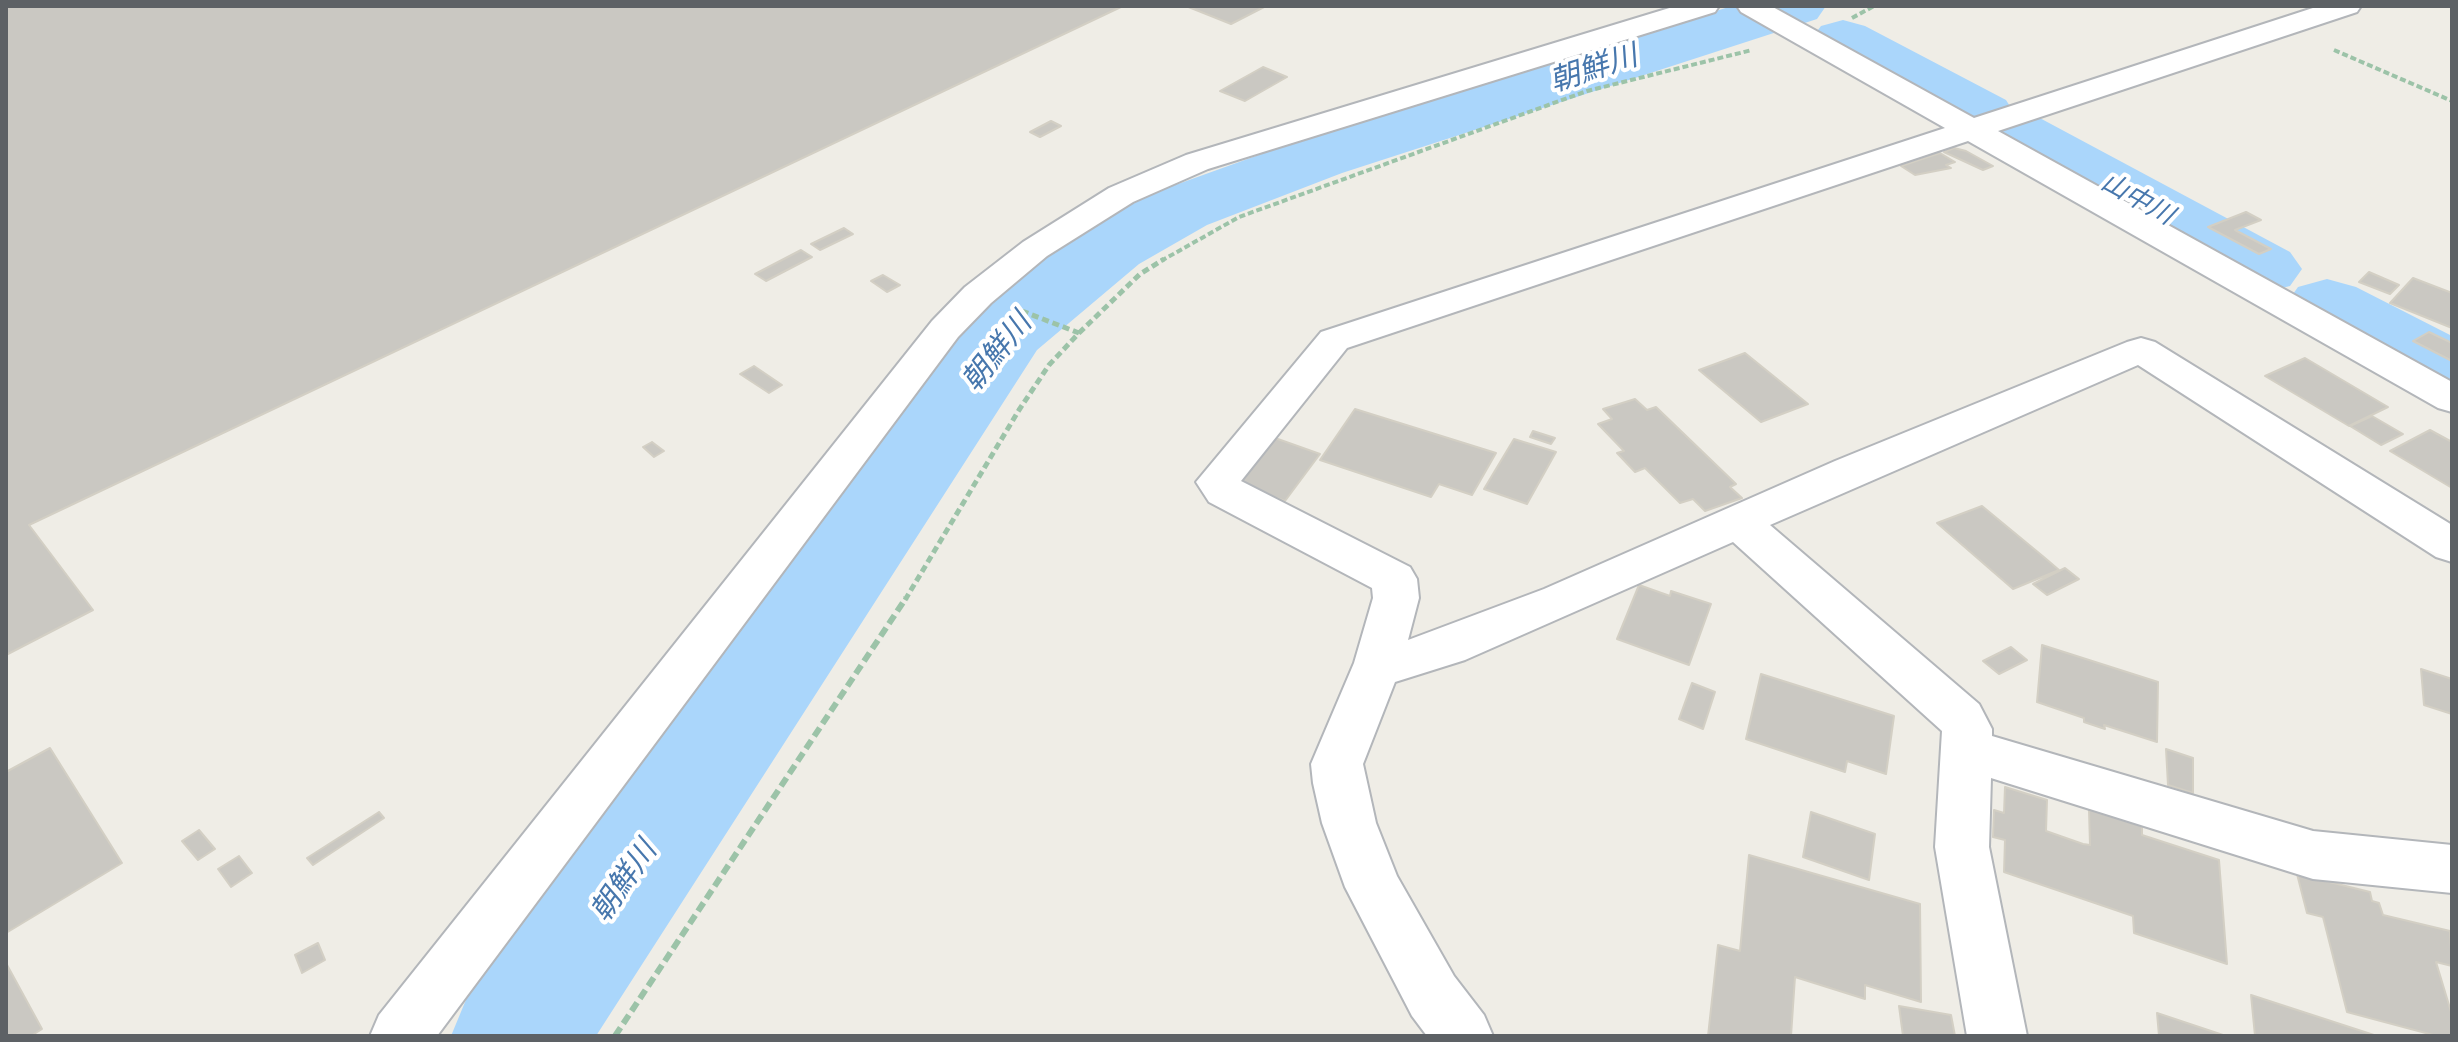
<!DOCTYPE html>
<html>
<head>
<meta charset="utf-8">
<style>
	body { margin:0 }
	#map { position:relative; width:2458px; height:1042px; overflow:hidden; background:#efede6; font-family:"Varela Round",sans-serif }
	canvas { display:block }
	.frame { position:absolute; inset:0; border:8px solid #5d6165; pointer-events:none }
</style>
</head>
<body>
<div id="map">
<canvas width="2458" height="1042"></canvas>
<div class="frame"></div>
</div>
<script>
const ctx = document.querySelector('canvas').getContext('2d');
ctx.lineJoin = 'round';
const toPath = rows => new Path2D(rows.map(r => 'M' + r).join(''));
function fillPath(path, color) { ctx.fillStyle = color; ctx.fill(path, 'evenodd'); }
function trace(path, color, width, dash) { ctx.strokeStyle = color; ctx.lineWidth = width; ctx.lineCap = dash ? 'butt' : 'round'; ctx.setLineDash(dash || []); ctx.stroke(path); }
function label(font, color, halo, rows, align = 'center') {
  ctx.font = font + ' "Varela Round","Noto Sans JP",sans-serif'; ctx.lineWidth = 8; ctx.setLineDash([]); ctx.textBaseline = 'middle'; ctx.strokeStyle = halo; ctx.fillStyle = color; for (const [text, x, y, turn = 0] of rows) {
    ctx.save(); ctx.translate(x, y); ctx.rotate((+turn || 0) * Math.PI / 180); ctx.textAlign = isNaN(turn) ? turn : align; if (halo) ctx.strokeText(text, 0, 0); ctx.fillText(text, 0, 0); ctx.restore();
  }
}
const river = toPath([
	[1732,6,1826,6,1817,19,1342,173,1207,225,1139,264,1037,350,596,1036,451,1036,470,990,976,315,1018,280,1083,230,1153,193,1292,143,1732,6],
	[1843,20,1865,26,2006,100,2013,111,2036,116,2290,252,2302,269,2290,286,2262,293,2234,286,1986,146,1979,135,1958,130,1821,52,1811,39,1821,26,1843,20],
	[2327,279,2356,287,2452,336,2452,400,2421,391,2298,321,2286,304,2298,287,2327,279]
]);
const building = toPath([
	[6,6,1123,6,29,525,93,610,6,655,6,6],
	[1186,6,1266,6,1231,24,1186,6],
	[1263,67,1287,77,1245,101,1220,91,1263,67],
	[1051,121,1061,126,1040,137,1030,132,1051,121],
	[1954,148,1966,151,1993,166,1983,170,1944,152,1954,148],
	[1940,153,1955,162,1946,165,1951,168,1915,175,1901,166,1940,153],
	[2246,212,2261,220,2235,230,2271,249,2259,254,2208,227,2246,212],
	[844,228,853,234,820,250,811,244,844,228],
	[801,250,812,257,766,281,755,274,801,250],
	[2369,272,2399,285,2390,294,2359,282,2369,272],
	[883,275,900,285,887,292,871,281,883,275],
	[2413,278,2452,293,2452,328,2390,303,2413,278],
	[2429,332,2452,343,2452,361,2413,341,2429,332],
	[1745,353,1808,404,1761,422,1699,370,1745,353],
	[2305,358,2388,407,2349,426,2265,376,2305,358],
	[754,366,782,385,769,393,740,374,754,366],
	[1635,399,1647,410,1656,407,1736,484,1730,487,1742,498,1705,511,1693,499,1680,503,1645,468,1635,472,1617,453,1624,451,1598,424,1612,419,1603,409,1635,399],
	[1355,409,1496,453,1472,495,1439,484,1431,497,1320,460,1355,409],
	[2372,416,2403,434,2381,445,2350,426,2372,416],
	[2430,430,2452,442,2452,488,2390,451,2430,430],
	[1533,431,1555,438,1551,444,1530,437,1533,431],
	[1275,438,1320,454,1285,501,1239,484,1275,438],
	[1514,439,1556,452,1527,504,1484,489,1514,439],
	[652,442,664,451,654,457,643,447,652,442],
	[1982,506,2045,558,2059,570,2013,589,1937,523,1982,506],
	[2065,568,2079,579,2047,595,2033,584,2065,568],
	[1639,585,1670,596,1671,591,1711,604,1689,665,1617,639,1639,585],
	[2042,645,2158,682,2157,742,2104,725,2105,729,2084,722,2084,718,2037,702,2042,645],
	[2011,647,2027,660,1999,674,1983,661,2011,647],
	[2421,669,2452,679,2452,714,2424,705,2421,669],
	[1761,674,1894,716,1886,774,1847,761,1845,772,1746,739,1761,674],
	[1692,683,1715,692,1703,729,1679,719,1692,683],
	[50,748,122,863,6,933,6,772,50,748],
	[2166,749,2193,758,2193,793,2168,785,2166,749],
	[2005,787,2047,800,2046,831,2083,844,2090,845,2089,810,2142,826,2142,835,2219,860,2227,964,2134,933,2133,916,2004,872,2005,840,1993,837,1994,810,2004,813,2005,787],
	[379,812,384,818,313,865,307,858,379,812],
	[1811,812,1875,834,1869,880,1803,857,1811,812],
	[199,830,215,849,198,860,182,841,199,830],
	[1749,855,1920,904,1921,1002,1865,985,1865,999,1795,977,1791,1036,1708,1036,1718,945,1740,951,1749,855],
	[239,856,252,873,231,887,218,869,239,856],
	[2297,874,2370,892,2372,901,2379,903,2383,915,2450,931,2452,966,2436,962,2452,1015,2452,1036,2437,1036,2347,1012,2323,917,2307,913,2297,874],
	[318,943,325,960,302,973,295,955,318,943],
	[6,963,42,1029,31,1036,6,1036,6,963],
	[2251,995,2377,1036,2255,1036,2251,995],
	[1899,1006,1951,1015,1955,1036,1903,1036,1899,1006],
	[2157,1013,2226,1036,2159,1036,2157,1013]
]);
const pathFar2 = toPath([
	[1852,18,1874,6],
	[2334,50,2452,101],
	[1161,261,1239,217,1587,91,1752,50]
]);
const pathFar1 = toPath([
	[1079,333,1140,274,1164,259],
	[905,600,1019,410,1049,365,1079,333,1022,311]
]);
const path = toPath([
	[615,1036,906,598]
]);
const minor = toPath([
	[1676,6,1719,6,1715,12,1208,169,1133,202,1047,256,991,303,958,337,437,1036,370,1036,379,1015,932,321,965,287,1023,242,1109,188,1186,155,1676,6],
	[1737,6,1771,6,1974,118,2319,6,2361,6,2357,12,1998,131,2452,382,2452,412,2438,408,1968,141,1347,348,1241,481,1410,567,1417,579,1419,598,1408,640,1544,589,1835,461,2127,342,2141,338,2155,342,2452,525,2452,562,2436,557,2138,365,1770,525,1979,704,1992,729,1992,736,2313,831,2452,845,2452,893,2313,879,1991,778,1989,847,2027,1036,1967,1036,1935,847,1942,731,1733,542,1465,660,1395,682,1363,764,1376,823,1397,876,1454,976,1484,1015,1493,1036,1427,1036,1412,1016,1345,887,1322,823,1313,783,1311,764,1354,663,1373,598,1372,588,1209,502,1196,482,1321,332,1945,128,1741,12,1737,6]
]);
const farWaternames = [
	["山中川",2137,200,29]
];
const waterNames = [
	["朝鮮川",1594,70,-18],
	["朝鮮川",998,353,-51],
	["朝鮮川",625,882,-55]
];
fillPath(river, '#aad6fb');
fillPath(building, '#cac8c2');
trace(building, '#d3cfc4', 2);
trace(minor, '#b3b6ba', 4);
trace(pathFar2, '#9cc3a8', 4, [6, 3]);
trace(pathFar1, '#9cc3a8', 5, [7, 4]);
trace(path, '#9cc3a8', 6, [10, 5]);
fillPath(minor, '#fff');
label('italic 26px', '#4777ad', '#fff', farWaternames);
label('italic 30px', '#4777ad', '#fff', waterNames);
</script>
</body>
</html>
